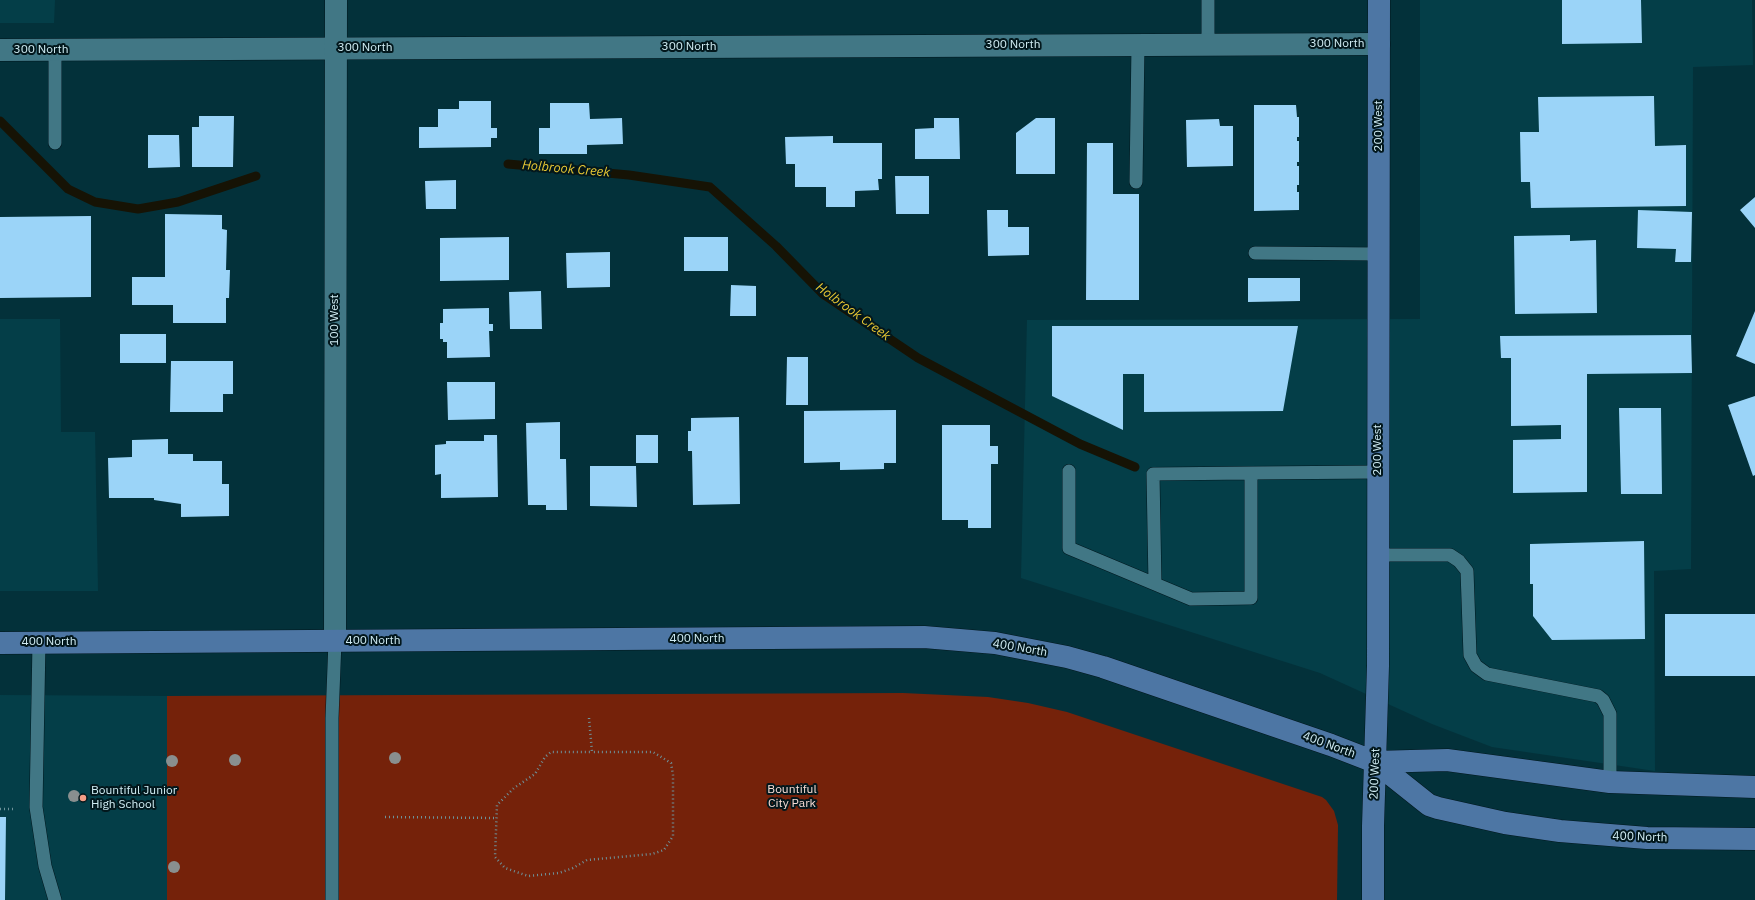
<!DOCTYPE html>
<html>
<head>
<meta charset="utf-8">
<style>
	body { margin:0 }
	canvas { display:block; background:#03313a }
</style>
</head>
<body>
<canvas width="1755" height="900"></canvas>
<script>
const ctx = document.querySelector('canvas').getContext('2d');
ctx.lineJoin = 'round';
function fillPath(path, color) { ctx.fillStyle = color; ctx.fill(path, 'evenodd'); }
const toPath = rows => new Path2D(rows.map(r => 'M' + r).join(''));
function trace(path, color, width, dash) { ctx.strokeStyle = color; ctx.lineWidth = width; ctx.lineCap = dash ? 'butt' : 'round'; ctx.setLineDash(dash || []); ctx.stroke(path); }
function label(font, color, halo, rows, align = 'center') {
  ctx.font = font + ' "IBM Plex Sans",sans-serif'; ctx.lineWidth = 4; ctx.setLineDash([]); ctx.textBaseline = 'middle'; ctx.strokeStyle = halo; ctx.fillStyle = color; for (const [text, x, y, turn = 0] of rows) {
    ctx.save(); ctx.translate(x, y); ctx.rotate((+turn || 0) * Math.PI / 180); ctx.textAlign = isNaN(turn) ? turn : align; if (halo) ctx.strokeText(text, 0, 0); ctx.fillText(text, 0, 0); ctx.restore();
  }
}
const built = toPath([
	[0,0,55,0,54,23,0,23],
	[1420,0,1752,0,1753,65,1693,67,1691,569,1654,571,1655,771,1492,747,1432,724,1320,673,1021,578,1027,320,1420,319],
	[0,319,60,319,61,432,95,432,98,591,0,591],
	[0,695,167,696,167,900,0,900]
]);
const green = toPath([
	[903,693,988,697,1028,703,1067,712,1322,797,1326,800,1334,811,1338,825,1337,900,167,900,167,696]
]);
const stream = toPath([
	[0,121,68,189,95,202,138,209,178,202,256,176],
	[508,164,629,175,710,187,776,246,823,294,918,358,1080,444,1135,467]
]);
const building = toPath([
	[1562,0,1641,0,1642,43,1562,44],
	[1654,96,1655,146,1686,145,1686,206,1531,208,1530,182,1521,182,1520,132,1539,132,1538,97],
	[459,101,491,101,491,128,497,128,497,138,491,138,491,147,419,148,419,127,438,127,438,109,459,109],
	[550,103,589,103,590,119,622,118,623,144,587,145,587,154,539,154,539,128,550,128],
	[1254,105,1296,105,1297,117,1299,117,1299,137,1297,137,1297,141,1299,141,1299,162,1297,162,1297,166,1299,166,1299,185,1297,185,1297,192,1299,192,1299,210,1254,211],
	[199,116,234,116,233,167,192,167,192,127,199,127],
	[934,118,959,118,960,159,915,159,915,129,934,128],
	[1036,118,1055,118,1055,174,1016,174,1016,133],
	[1219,119,1220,126,1233,126,1233,166,1187,167,1186,120],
	[148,135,179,135,180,167,148,168],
	[833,136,833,143,882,143,882,179,878,179,879,190,855,191,855,207,826,207,826,187,795,187,795,164,786,164,785,137],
	[1087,143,1113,143,1113,194,1139,194,1139,300,1086,300],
	[895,176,929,176,929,214,896,214],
	[456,180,456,209,426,209,425,181],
	[1755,197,1755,228,1740,210],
	[987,210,1008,210,1008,227,1029,227,1029,255,988,256],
	[1638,210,1692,212,1691,262,1675,262,1676,249,1637,248],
	[165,214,222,215,222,229,227,230,226,270,230,270,229,298,226,298,226,323,173,323,173,305,132,305,132,277,165,277],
	[91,216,91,297,0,298,0,217],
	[1570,235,1570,241,1596,240,1597,313,1515,314,1514,236],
	[509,237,509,280,440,281,440,238],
	[684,237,728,237,728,271,684,271],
	[610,252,610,287,567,288,566,253],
	[1248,278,1300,278,1300,301,1248,302],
	[731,285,756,286,756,316,730,316],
	[541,291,542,329,510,329,509,292],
	[489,308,489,324,493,324,493,331,489,331,490,357,447,358,447,342,443,342,443,339,440,339,440,323,443,323,443,309],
	[1755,311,1755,364,1736,356],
	[1052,326,1298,326,1283,411,1144,412,1144,374,1123,374,1123,430,1052,396],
	[120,334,166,334,166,363,120,363],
	[1691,335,1692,373,1587,374,1587,492,1513,493,1513,440,1561,439,1561,425,1511,426,1511,358,1501,358,1500,336],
	[787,357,808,357,808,405,786,405],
	[171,361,233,361,233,394,223,394,223,412,170,412],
	[447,382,495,382,495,419,448,420],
	[1755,396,1755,475,1753,476,1728,405],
	[1619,408,1661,408,1662,494,1621,494],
	[896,410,896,463,884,463,884,469,840,470,840,462,804,463,804,411],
	[739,417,740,504,693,505,692,451,688,451,688,431,691,431,691,418],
	[560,422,560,459,566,459,567,510,546,510,546,505,528,505,526,423],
	[942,425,990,425,990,446,998,446,998,464,991,464,991,528,968,528,968,520,942,520],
	[484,435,497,435,498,497,441,498,441,474,435,475,435,445,446,444,446,441,484,441],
	[636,435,658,435,658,463,636,463],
	[168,439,168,454,193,454,193,461,222,461,222,484,229,484,229,516,181,517,181,504,154,500,154,498,109,498,108,458,132,457,132,440],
	[590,466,636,466,637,507,590,506],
	[1644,541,1645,639,1552,640,1533,616,1533,584,1530,584,1530,544],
	[1665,614,1755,614,1755,676,1665,676],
	[0,817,6,817,5,900,0,900]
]);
const path = toPath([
	[589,718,592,752,653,752,671,763,673,775,673,836,664,850,652,854,587,860,573,868,559,873,528,876,505,868,495,857,497,805,514,788,535,774,545,757,551,752,592,752],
	[0,809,14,809],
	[385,817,497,818]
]);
const service = toPath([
	[1208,0,1208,44],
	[55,50,55,143],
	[1136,182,1138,45],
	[1255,253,1379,254],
	[1069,471,1069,548,1191,599,1251,598,1251,473,1378,472],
	[1378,555,1450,555,1459,561,1467,571,1470,655,1476,666,1487,674,1598,696,1603,700,1610,714,1610,782],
	[1155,584,1153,474,1251,473],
	[39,642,36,807,45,866,55,900],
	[332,900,332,718,335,641]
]);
const minor = toPath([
	[0,50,1379,44]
]);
const tertiary = toPath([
	[335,641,336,0]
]);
const secondary = toPath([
	[0,643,924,637,995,643,1067,657,1103,667,1331,745,1375,762,1429,805,1438,808,1505,823,1560,831,1647,838,1755,839],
	[1375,762,1447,760,1610,782,1755,787],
	[1373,900,1373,826,1378,666,1379,0]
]);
const trees = [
	[395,758],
	[235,760],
	[172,761],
	[74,796],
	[174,867]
];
const markers = [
	[83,798,4,"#f49e87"]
];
const streetNames = [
	["300 North",1337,44],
	["300 North",1013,45],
	["300 North",689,47],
	["300 North",365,48],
	["300 North",41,50],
	["200 West",1379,126,-90],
	["100 West",335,320,-90],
	["200 West",1378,450,-90],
	["400 North",697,639],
	["400 North",373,641],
	["400 North",49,642],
	["400 North",1020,648,10],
	["400 North",1329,745,20],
	["200 West",1375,774,-88],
	["400 North",1640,837,2]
];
const parkNames = [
	["Bountiful",792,790],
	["City Park",792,804]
];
const poiNames = [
	["Bountiful Junior",91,791],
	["High School",91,805]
];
const waterNames = [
	["Holbrook Creek",566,169,5],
	["Holbrook Creek",853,312,36]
];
fillPath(built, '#043e48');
fillPath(green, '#75220a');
trace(stream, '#161305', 9);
fillPath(building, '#9bd4f8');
trace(service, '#00171e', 14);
trace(minor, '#00171e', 23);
trace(tertiary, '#00171e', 23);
trace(secondary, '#00171e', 23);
trace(path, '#6e929a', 2.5, [1, 3]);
trace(service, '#417785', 13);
trace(minor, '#417785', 22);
trace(tertiary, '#417785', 22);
trace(secondary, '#4d76a4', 22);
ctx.fillStyle = '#898f8f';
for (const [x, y] of trees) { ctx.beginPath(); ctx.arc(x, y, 6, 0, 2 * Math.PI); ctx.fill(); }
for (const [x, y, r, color] of markers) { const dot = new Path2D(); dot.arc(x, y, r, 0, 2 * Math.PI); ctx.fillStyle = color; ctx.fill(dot); trace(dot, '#02171c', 1.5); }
label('12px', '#d0ecf3', '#02171c', streetNames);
label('12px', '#f7dcd4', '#02171c', parkNames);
label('12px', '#d0ecf3', '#02171c', poiNames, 'left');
label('italic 13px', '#eac934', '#02171c', waterNames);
</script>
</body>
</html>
